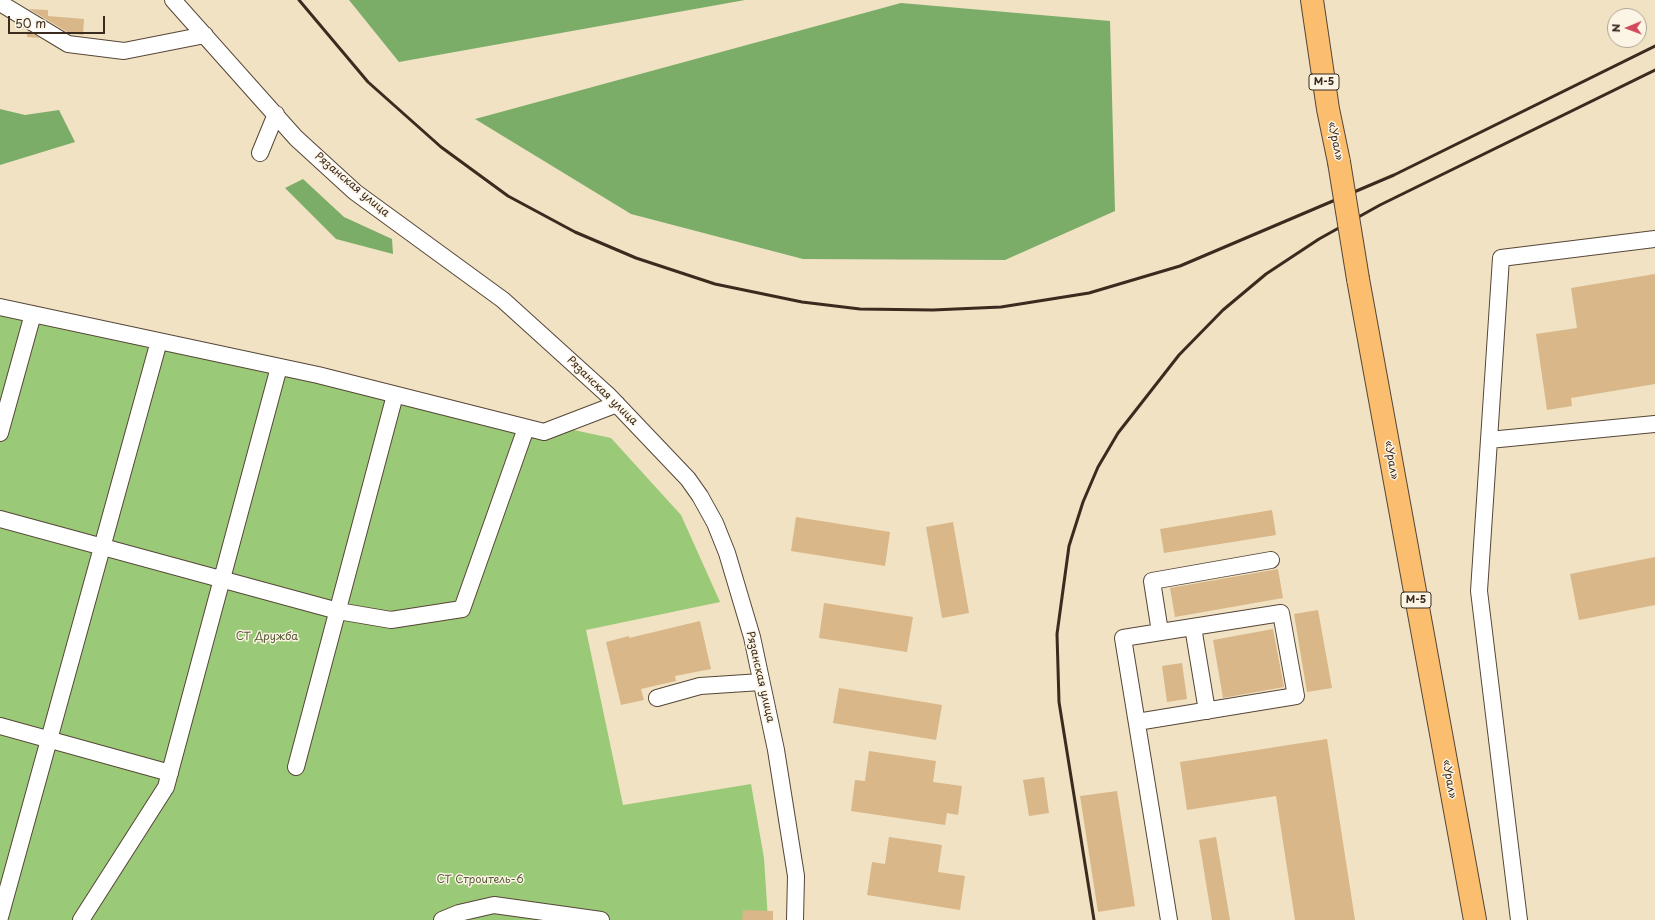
<!DOCTYPE html>
<html>
<head>
<meta charset="utf-8">
<style>
	body { margin:0 }
	#map { position:relative; width:1655px; height:920px; overflow:hidden; background:#f0e2c3; font-family:"Playpen Sans",sans-serif }
	canvas { display:block }
	.north { position:absolute; left:1607px; top:8px; width:40px; height:40px; box-sizing:border-box; background:#fcf5e5; border:1px solid #afa495; border-radius:50%; rotate:269deg; font-size:11px; font-weight:700; line-height:16px; text-align:center; color:#3b2a1e }
	.north::after { content:''; display:block; margin:auto; width:14px; height:18px; background:#d1495b; clip-path:polygon(50% 0,100% 100%,50% 72%,0 100%) }
	.scale { position:absolute; left:8px; top:16px; width:97px; height:18px; box-sizing:border-box; border:2px solid #3b2a1e; border-top:0; padding-left:5px; font-size:12px; line-height:14px; white-space:nowrap; color:#3b2a1e; -webkit-text-stroke:3px #fcf5e5; paint-order:stroke }
</style>
</head>
<body>
<div id="map">
<canvas width="1655" height="920"></canvas>
<div class="north">N</div>
<div class="scale">50 m</div>
</div>
<script>
const ctx = document.querySelector('canvas').getContext('2d');
ctx.lineJoin = 'round';
function fillPath(path, color) { ctx.fillStyle = color; ctx.fill(path, 'evenodd'); }
const toPath = rows => new Path2D(rows.map(r => 'M' + r).join(''));
function trace(path, color, width, dash) { ctx.strokeStyle = color; ctx.lineWidth = width; ctx.lineCap = dash ? 'butt' : 'round'; ctx.setLineDash(dash || []); ctx.stroke(path); }
function label(font, color, halo, rows, align = 'center') {
  ctx.font = font + ' "Playpen Sans",sans-serif'; ctx.lineWidth = 3; ctx.setLineDash([]); ctx.textBaseline = 'middle'; ctx.strokeStyle = halo; ctx.fillStyle = color; for (const [text, x, y, turn = 0] of rows) {
    ctx.save(); ctx.translate(x, y); ctx.rotate((+turn || 0) * Math.PI / 180); ctx.textAlign = isNaN(turn) ? turn : align; if (halo) ctx.strokeText(text, 0, 0); ctx.fillText(text, 0, 0); ctx.restore();
  }
}
const green = toPath([
	[0,307,611,438,681,515,720,602,586,630,623,805,751,784,764,858,768,920,0,920]
]);
const forest = toPath([
	[349,0,745,0,399,62],
	[901,3,1110,21,1115,211,1005,260,803,259,631,214,475,119],
	[0,109,25,115,59,110,75,142,0,165],
	[303,179,344,217,392,239,393,254,336,239,285,188]
]);
const building = toPath([
	[29,9,48,10,48,16,84,19,83,35,69,33],
	[27,31,40,38,27,37],
	[1655,274,1655,384,1571,398,1572,406,1547,410,1536,334,1577,328,1571,288],
	[1272,510,1276,535,1164,553,1160,529],
	[796,517,890,532,885,566,791,551],
	[953,522,969,613,942,618,926,527],
	[1655,557,1655,605,1579,620,1570,574],
	[1278,569,1283,598,1175,617,1170,588],
	[824,603,913,617,907,652,819,638],
	[1318,610,1332,688,1307,692,1294,614],
	[700,621,711,669,675,676,676,681,641,689,644,700,621,705,606,642,629,636,629,638],
	[1273,629,1284,687,1223,698,1213,640],
	[1182,663,1187,699,1167,702,1162,666],
	[839,688,942,705,936,740,833,723],
	[1327,739,1355,920,1295,920,1276,796,1187,810,1180,762],
	[869,751,936,761,933,782,962,786,958,815,947,813,945,825,851,811,855,780,865,781],
	[1044,777,1049,813,1029,816,1023,780],
	[1117,791,1135,906,1098,912,1080,796],
	[889,837,942,845,938,872,965,876,960,910,867,895,872,862,885,864],
	[1216,837,1230,920,1212,920,1199,840],
	[743,910,773,911,773,920,742,920]
]);
const minor = toPath([
	[173,0,296,138,355,192,503,300,609,396,688,479,700,496,715,523,727,553,752,637,776,750,796,876,795,920],
	[0,3,68,44,124,51,205,35],
	[260,153,276,114],
	[0,307,318,375,544,432,617,404],
	[0,433,33,314],
	[1489,440,1655,424],
	[0,519,338,611,391,620,462,609,526,428],
	[1193,627,1207,711],
	[1160,632,1152,581,1271,560],
	[657,698,700,686,761,682],
	[1137,722,1296,696,1281,613,1123,638,1169,920],
	[0,726,170,773],
	[296,767,395,395],
	[0,917,159,341],
	[81,920,166,787,279,367],
	[442,920,459,913,494,905,601,920],
	[1519,920,1479,591,1501,258,1655,239]
]);
const highway = toPath([
	[1312,0,1328,109,1339,162],
	[1358,279,1475,920]
]);
const rail = toPath([
	[299,0,368,82,441,147,508,196,575,232,636,258,715,284,802,302,860,309,933,310,1001,307,1089,293,1180,266,1394,175,1655,46],
	[1094,920,1059,702,1057,634,1069,546,1083,502,1098,467,1118,433,1179,355,1223,310,1266,274,1319,239,1380,205,1655,70]
]);
const highwayBridge = toPath([
	[1339,162,1358,279]
]);
const shields = [
	[1324,82,30],
	[1416,600,30]
];
const shieldNames = [
	["М-5",1324,82],
	["М-5",1416,600]
];
const streetNames = [
	["«Урал»",1335,141,78],
	["Рязанская улица",352,185,40],
	["Рязанская улица",602,391,44],
	["«Урал»",1391,460,80],
	["Рязанская улица",760,677,77],
	["«Урал»",1449,779,80]
];
const parkNames = [
	["СТ Дружба",267,637],
	["СТ Строитель-6",480,880]
];
fillPath(green, '#9ac977');
fillPath(forest, '#7bad68');
fillPath(building, '#d9b788');
trace(minor, '#564637', 18);
trace(highway, '#564637', 24);
trace(minor, '#fff', 16);
trace(highway, '#fbbe6e', 22);
trace(rail, '#3b2a1e', 3);
trace(highwayBridge, '#564637', 24, []);
trace(highwayBridge, '#fbbe6e', 22);
for (const [x, y, w] of shields) { const box = new Path2D(); box.roundRect(x - w / 2, y - 8, w, 16, 3); ctx.fillStyle = '#fcf5e5'; ctx.fill(box); trace(box, '#3b2a1e', 1); }
label('bold 10px', '#3b2a1e', null, shieldNames);
label('11px', '#3b2a1e', '#fcf5e5', streetNames);
label('11px', '#585a39', '#fcf5e5', parkNames);
</script>
</body>
</html>
